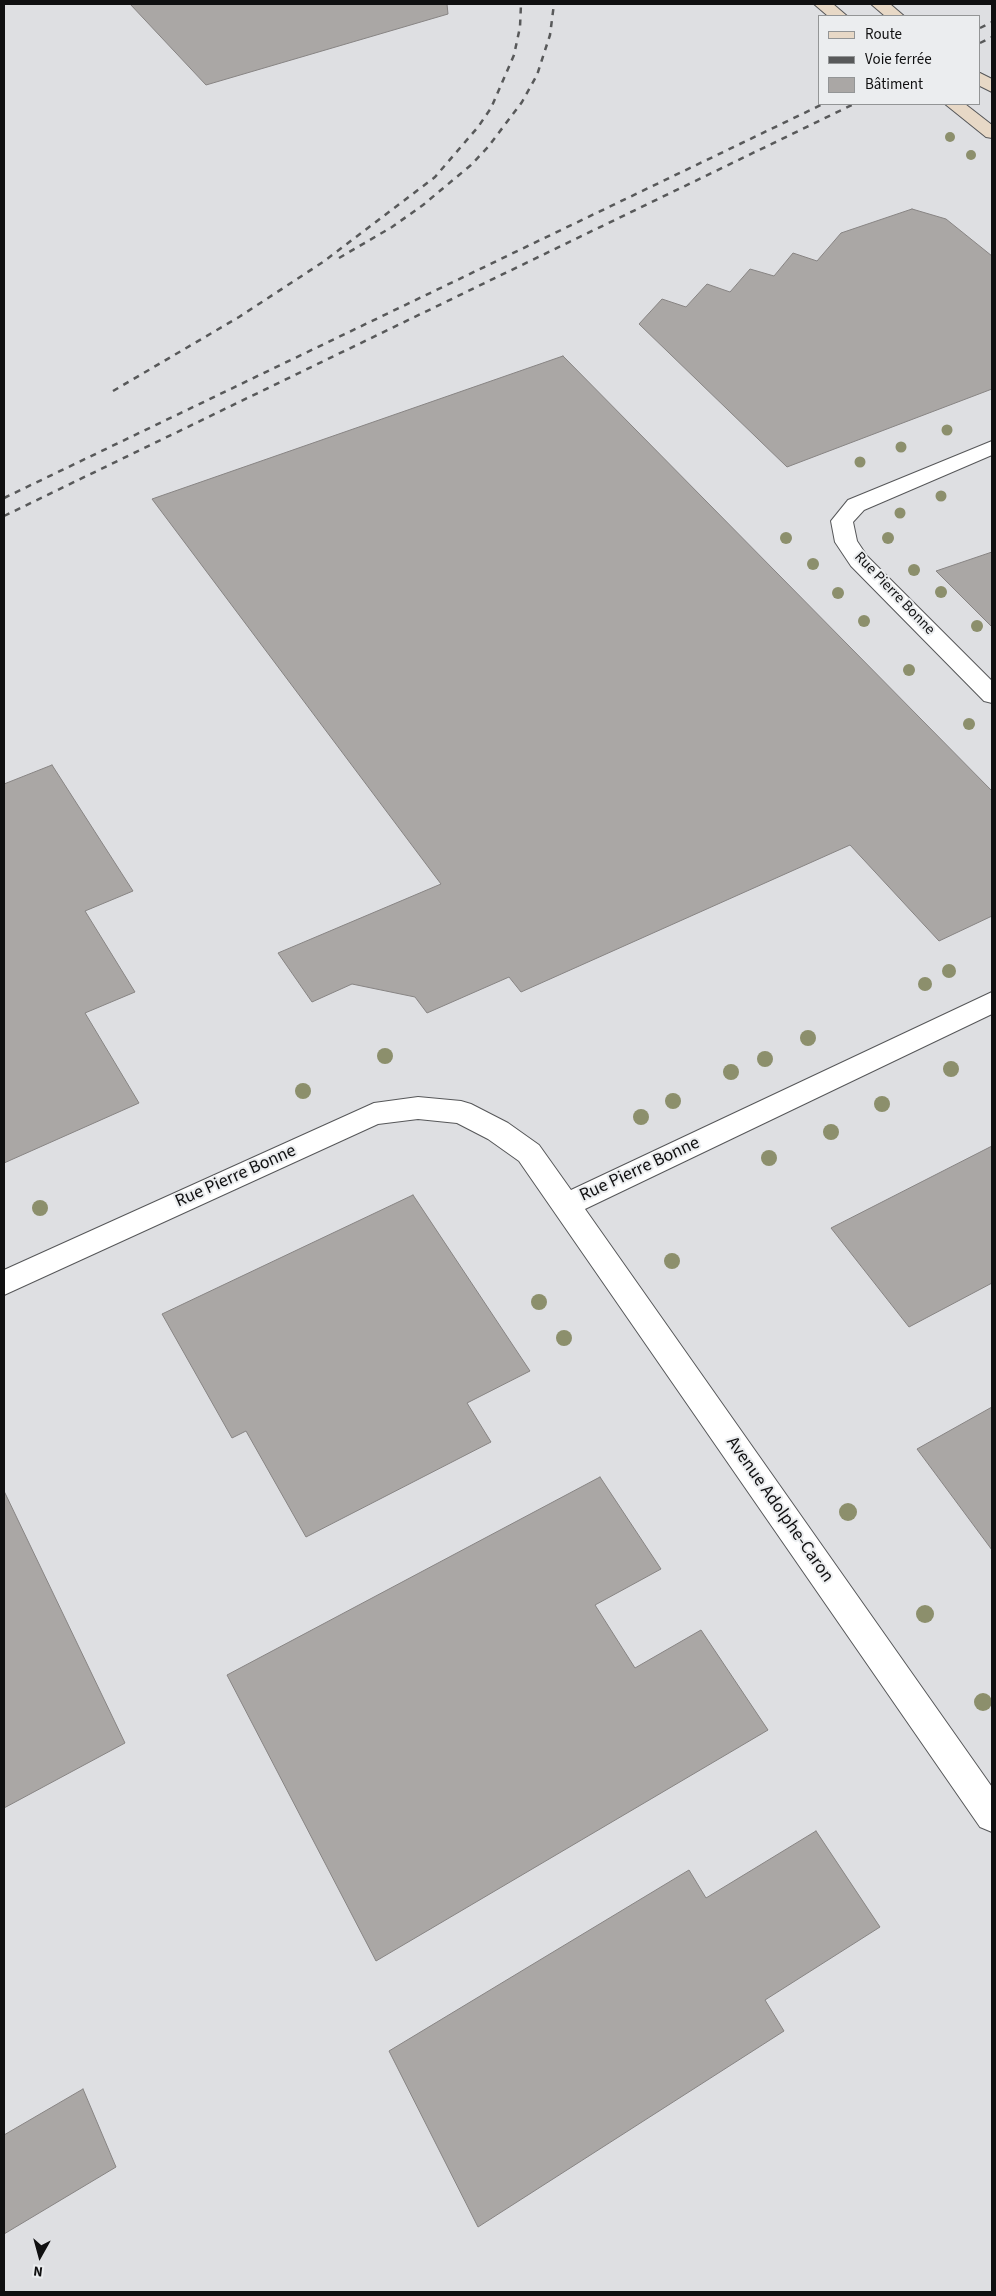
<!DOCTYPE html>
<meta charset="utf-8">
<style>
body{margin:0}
#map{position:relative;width:996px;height:2296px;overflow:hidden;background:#dedfe2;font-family:"Source Sans 3",sans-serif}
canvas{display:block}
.frame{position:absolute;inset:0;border:5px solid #101011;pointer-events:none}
.legend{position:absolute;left:818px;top:15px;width:162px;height:90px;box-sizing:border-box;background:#ebedef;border:1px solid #939596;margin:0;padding:6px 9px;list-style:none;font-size:15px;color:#101011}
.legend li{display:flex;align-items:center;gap:10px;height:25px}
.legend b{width:25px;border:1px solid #939596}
.north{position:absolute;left:15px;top:2231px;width:50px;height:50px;-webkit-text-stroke:4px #ebedef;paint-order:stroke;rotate:187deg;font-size:14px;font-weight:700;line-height:20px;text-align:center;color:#101011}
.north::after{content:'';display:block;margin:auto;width:18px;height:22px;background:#101011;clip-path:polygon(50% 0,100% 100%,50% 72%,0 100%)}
</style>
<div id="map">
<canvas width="996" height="2296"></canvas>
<div class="frame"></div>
<ul class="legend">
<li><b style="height:6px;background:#e7d8c6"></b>Route</li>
<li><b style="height:6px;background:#58595a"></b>Voie ferrée</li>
<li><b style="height:14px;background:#aaa7a5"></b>Bâtiment</li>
</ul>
<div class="north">N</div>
</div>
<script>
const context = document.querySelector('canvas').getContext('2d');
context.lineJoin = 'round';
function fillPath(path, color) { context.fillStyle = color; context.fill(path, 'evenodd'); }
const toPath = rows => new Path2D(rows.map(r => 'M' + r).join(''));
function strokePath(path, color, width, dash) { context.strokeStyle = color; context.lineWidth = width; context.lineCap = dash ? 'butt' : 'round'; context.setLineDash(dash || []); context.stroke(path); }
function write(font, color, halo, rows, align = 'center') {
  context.font = font + ' "Source Sans 3",sans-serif'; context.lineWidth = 4; context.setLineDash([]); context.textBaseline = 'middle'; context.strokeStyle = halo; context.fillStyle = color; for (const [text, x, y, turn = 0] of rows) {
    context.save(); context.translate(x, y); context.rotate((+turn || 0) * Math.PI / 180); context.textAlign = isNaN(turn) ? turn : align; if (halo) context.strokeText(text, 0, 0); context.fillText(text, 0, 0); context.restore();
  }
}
const building = toPath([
 [130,4,447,4,448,14,206,85,130,4],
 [912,209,946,219,992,256,992,389,787,467,639,324,662,299,686,307,707,284,730,292,750,269,774,276,793,253,817,261,841,233,912,209],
 [563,356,992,791,992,916,939,941,850,845,521,992,509,977,427,1013,415,997,352,984,312,1002,278,953,441,884,152,499,563,356],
 [992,552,992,627,936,571,992,552],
 [52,765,133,891,85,911,135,992,85,1013,139,1103,4,1163,4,784,52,765],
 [992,1146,992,1283,909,1327,831,1228,992,1146],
 [413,1195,530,1371,467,1403,491,1442,306,1537,246,1431,232,1438,162,1314,413,1195],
 [992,1407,992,1550,917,1449,992,1407],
 [600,1477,661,1569,595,1605,635,1668,701,1630,768,1730,376,1961,227,1675,600,1477],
 [4,1491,125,1743,4,1808,4,1491],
 [816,1831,880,1927,765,2000,784,2031,478,2227,389,2051,689,1870,706,1898,816,1831],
 [83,2089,116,2167,4,2234,4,2135,83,2089]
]);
fillPath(building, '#aaa7a5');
strokePath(building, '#878483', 1);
const street = toPath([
 [992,441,992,455,864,510,853,522,857,541,867,556,992,681,992,703,984,701,851,566,835,542,831,521,848,500,992,441],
 [992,992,992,1014,585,1209,992,1787,992,1832,980,1827,519,1161,488,1139,457,1123,418,1119,378,1124,4,1295,4,1270,374,1103,418,1097,461,1101,471,1104,508,1123,539,1145,571,1190,992,992]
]);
const secondary = toPath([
 [814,4,833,4,847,16,828,16,814,4],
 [871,4,890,4,904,16,885,16,871,4],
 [980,73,992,79,992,92,980,86,980,73],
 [945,104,965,104,992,125,992,138,986,137,945,104]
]);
strokePath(street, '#565759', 2);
strokePath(secondary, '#565759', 2);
fillPath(street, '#fff');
fillPath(secondary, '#e7d8c6');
strokePath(toPath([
 [980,28,992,22],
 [980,43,992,37],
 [339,258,392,227,423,205,471,165,488,147,522,102,537,75,550,35,554,4],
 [113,391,239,317,323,262,435,177,478,127,491,108,514,55,520,27,521,4],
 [4,498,823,104],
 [4,516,854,104]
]), '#58595a', 2.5, [6, 6]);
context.fillStyle = '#8c8f6c';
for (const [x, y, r] of [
 [950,137,5],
 [971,155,5],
 [947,430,5.5],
 [901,447,5.5],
 [860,462,5.5],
 [941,496,5.5],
 [900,513,5.5],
 [786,538,6],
 [888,538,6],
 [813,564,6],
 [914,570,6],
 [941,592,6],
 [838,593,6],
 [864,621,6],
 [977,626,6],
 [909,670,6],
 [969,724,6],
 [949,971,7],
 [925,984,7],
 [808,1038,8],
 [385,1056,8],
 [765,1059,8],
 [951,1069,8],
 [731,1072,8],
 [303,1091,8],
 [673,1101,8],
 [882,1104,8],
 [641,1117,8],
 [831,1132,8],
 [769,1158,8],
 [40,1208,8],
 [672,1261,8],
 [539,1302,8],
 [564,1338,8],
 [848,1512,9],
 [925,1614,9],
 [983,1702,9]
]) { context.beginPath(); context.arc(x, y, r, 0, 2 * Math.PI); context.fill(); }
write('15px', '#101011', '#ebedef', [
 ["Rue Pierre Bonne",894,594,46]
]);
write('18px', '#101011', '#ebedef', [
 ["Rue Pierre Bonne",640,1170,-25],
 ["Rue Pierre Bonne",236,1177,-24],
 ["Avenue Adolphe-Caron",779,1510,55]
]);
</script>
